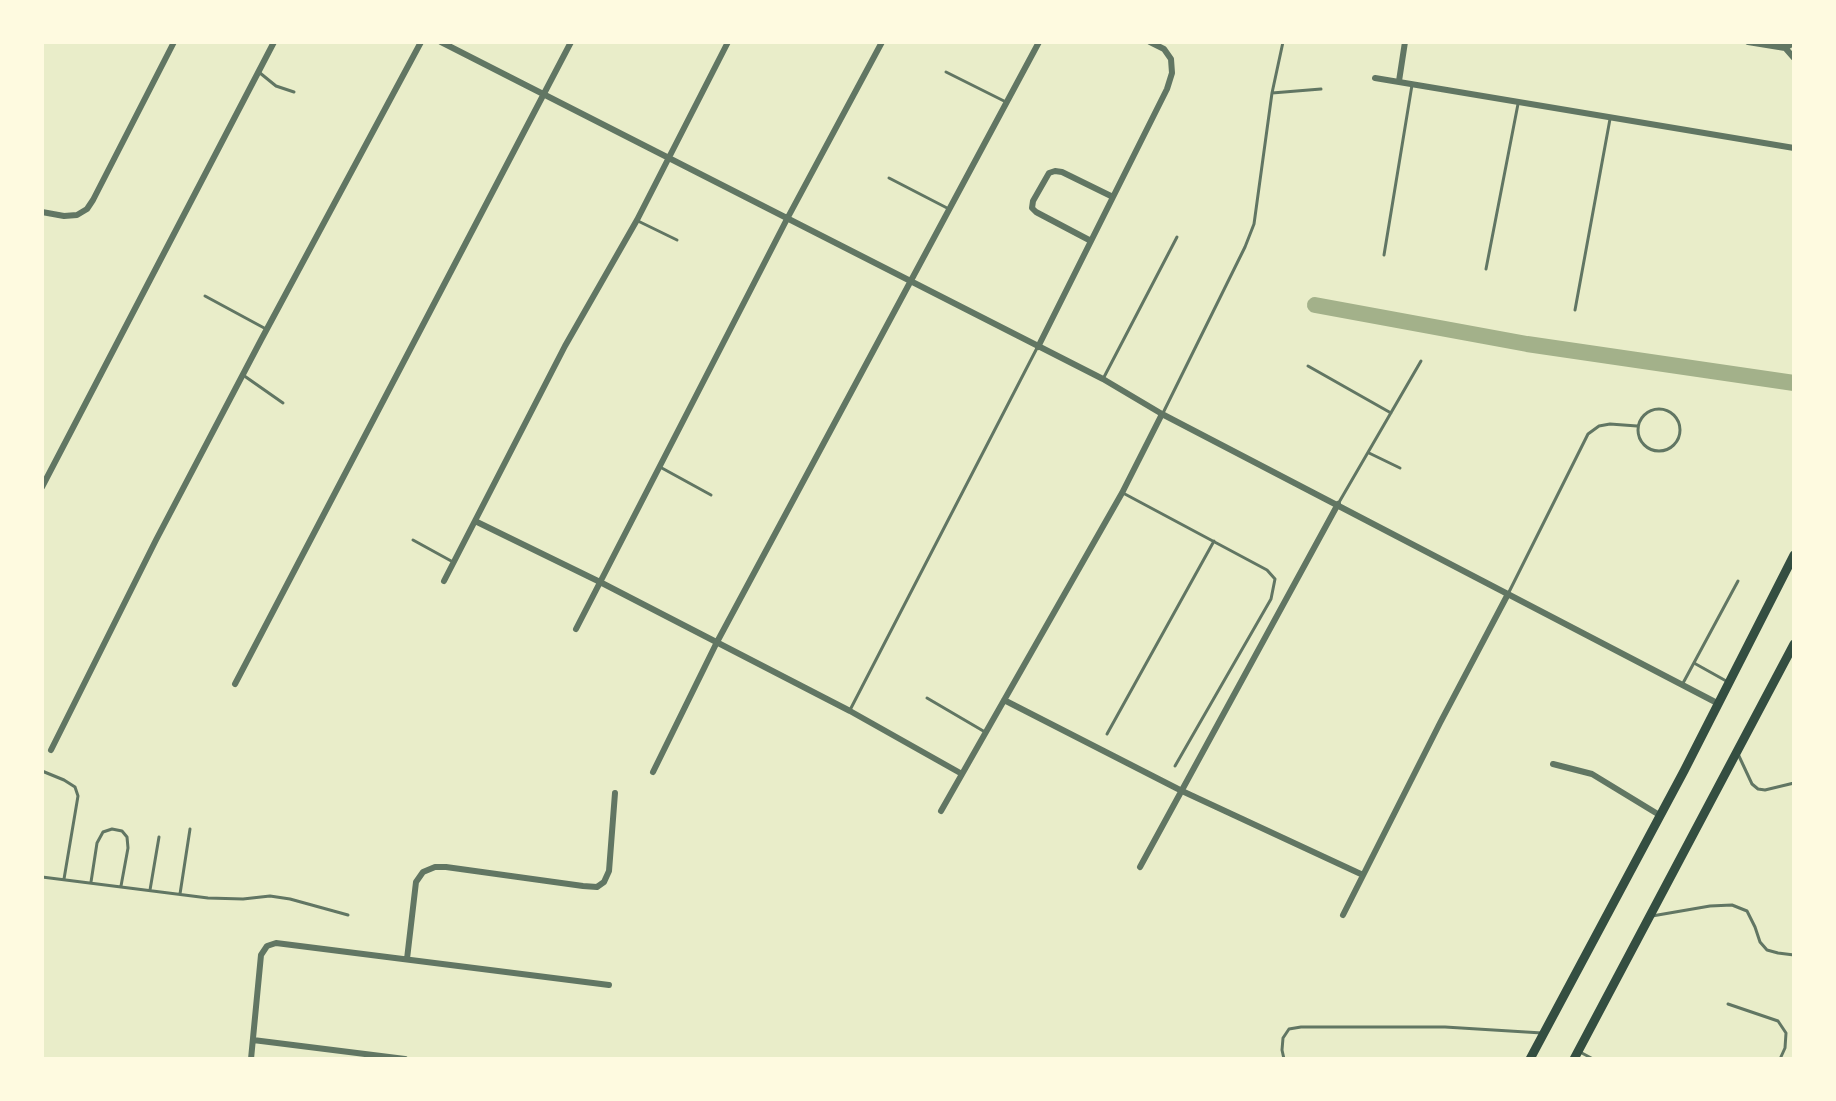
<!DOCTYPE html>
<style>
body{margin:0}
#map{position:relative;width:1836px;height:1101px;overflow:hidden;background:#e9edc9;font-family:"DejaVu Sans",sans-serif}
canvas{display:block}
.frame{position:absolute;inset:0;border:44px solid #fefae0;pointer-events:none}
</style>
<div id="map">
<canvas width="1836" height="1101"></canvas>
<div class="frame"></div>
</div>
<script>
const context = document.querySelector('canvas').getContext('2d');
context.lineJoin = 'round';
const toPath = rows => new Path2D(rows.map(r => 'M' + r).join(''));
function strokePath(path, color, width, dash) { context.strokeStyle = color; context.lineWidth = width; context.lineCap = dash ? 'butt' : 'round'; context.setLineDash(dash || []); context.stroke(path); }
strokePath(toPath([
 [1315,305,1527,344,1794,383]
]), '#a3b18a', 16);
strokePath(toPath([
 [946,72,1006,102],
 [260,73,276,86,294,92],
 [1272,93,1321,89],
 [889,178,949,209],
 [638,221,677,240],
 [1384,255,1412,85],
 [1486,269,1518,104],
 [205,296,266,329],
 [1575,310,1610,119],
 [1308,366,1391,413],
 [243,375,283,403],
 [1103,379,1177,237],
 '1638 430a21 21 0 1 1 42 0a21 21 0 1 1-42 0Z',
 [1163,413,1245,247,1254,224,1272,93,1283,42],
 [1369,453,1400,468],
 [660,467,711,495],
 [1123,493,1267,570,1275,579,1271,599,1175,766],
 [1338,504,1421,361],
 [413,540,453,562],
 [1508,594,1588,434,1599,426,1610,424,1637,426],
 [1694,663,1728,682],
 [1682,685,1738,581],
 [927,698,985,732],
 [850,710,1037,348],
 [1107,734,1214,541],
 [1738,754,1752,784,1758,789,1765,790,1794,783],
 [42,771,64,780,75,787,78,796,64,879],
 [42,877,208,898,243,899,270,896,290,899,348,915],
 [91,882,97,843,103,832,112,829,122,831,127,837,128,848,121,886],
 [150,890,159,837],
 [180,894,190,829],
 [1652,916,1710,906,1732,905,1747,911,1755,927,1760,942,1767,950,1778,953,1794,955],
 [1728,1004,1778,1021,1786,1033,1785,1048,1780,1059],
 [1580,1052,1593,1059],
 [1284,1059,1282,1050,1283,1038,1289,1029,1301,1027,1445,1027,1542,1033]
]), '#617663', 3);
strokePath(toPath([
 [441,42,1103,379,1162,414,1719,704],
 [1748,42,1785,48,1794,43],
 [1780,42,1794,58],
 [1375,78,1794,148],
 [1399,81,1405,42],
 [42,212,64,216,77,215,87,209,93,200,174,42],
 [1091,241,1036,212,1032,208,1033,201,1049,173,1055,171,1062,172,1113,197],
 [1038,347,1167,89,1172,73,1171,59,1164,49,1150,42],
 [42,487,274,42],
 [475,521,600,582,850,711,962,774],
 [444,581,565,346,637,220,728,42],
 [576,629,787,219,882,42],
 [235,684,571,42],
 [1004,700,1182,791,1363,875],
 [51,750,156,540,261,340,421,42],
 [1553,764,1592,774,1661,816],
 [653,772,717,642,1039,42],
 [941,811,1122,493,1162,414],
 [1140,867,1338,504],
 [1343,915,1440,723,1508,594],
 [407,959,416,882,423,872,435,867,446,867,583,886,597,887,604,882,609,871,615,793],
 [253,1040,405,1059],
 [251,1059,261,955,267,946,276,943,609,985]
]), '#617663', 6);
strokePath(toPath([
 [1530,1059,1684,771,1794,555],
 [1574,1059,1794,644]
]), '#344e41', 9);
</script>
